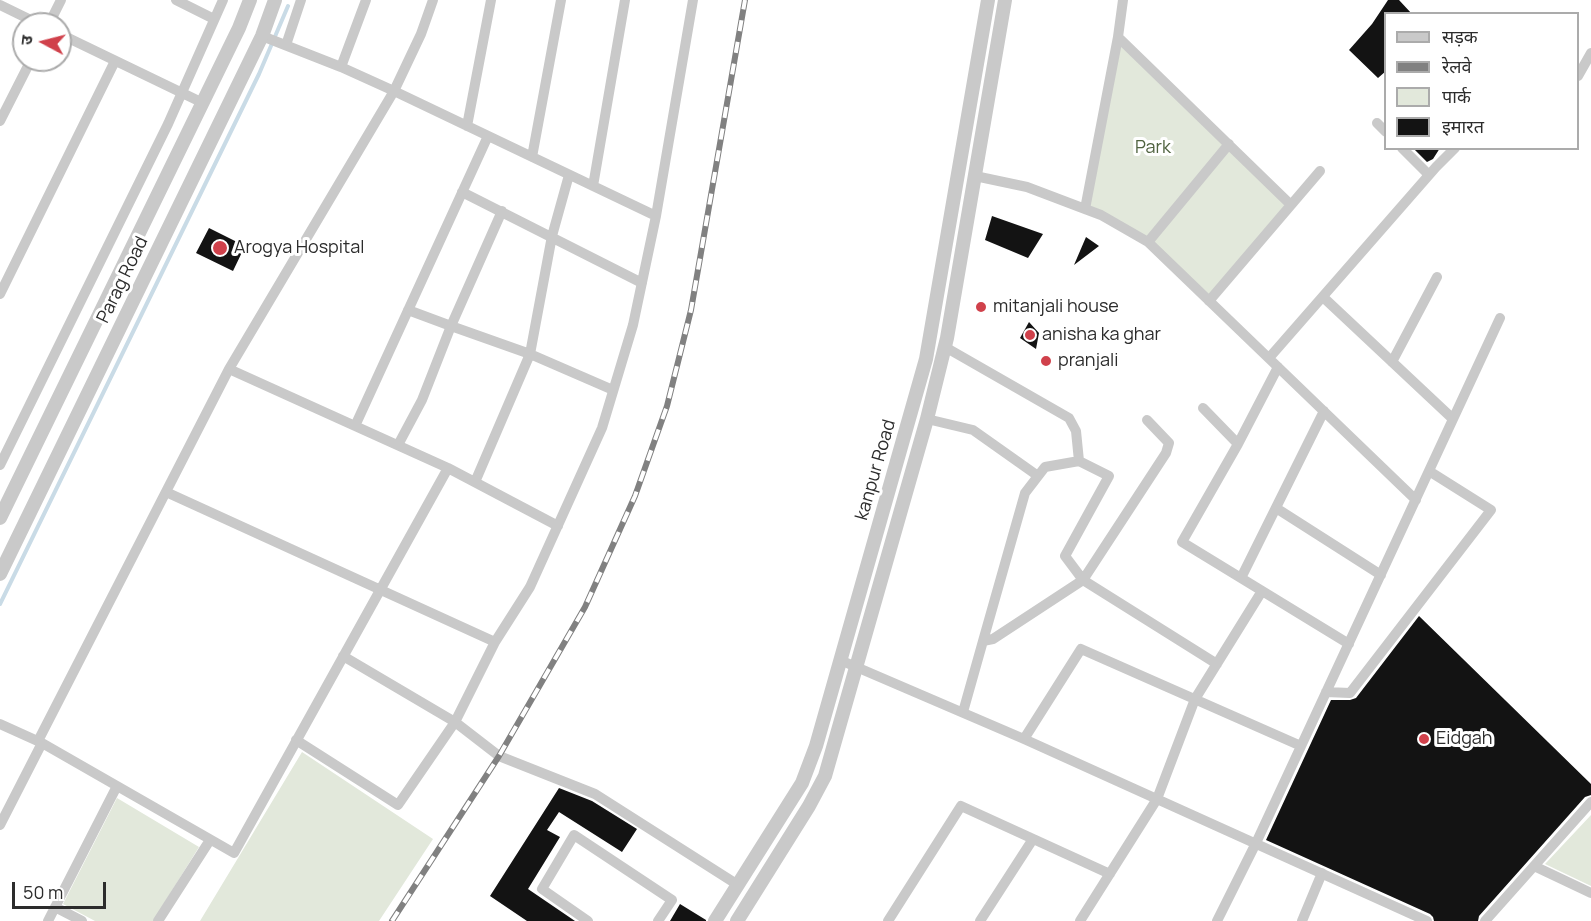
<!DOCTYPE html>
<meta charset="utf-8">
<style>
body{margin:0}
#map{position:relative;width:1591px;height:921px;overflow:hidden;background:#fff;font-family:Manrope,"Noto Sans Devanagari",sans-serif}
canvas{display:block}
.legend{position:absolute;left:1384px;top:12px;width:195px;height:138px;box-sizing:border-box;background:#fff;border:2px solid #ababab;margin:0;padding:8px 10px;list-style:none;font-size:18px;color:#2c2c2c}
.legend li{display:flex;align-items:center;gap:12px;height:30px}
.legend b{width:30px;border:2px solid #ababab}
.north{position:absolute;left:12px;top:12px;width:60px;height:60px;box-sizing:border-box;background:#fff;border:2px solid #ababab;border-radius:50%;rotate:277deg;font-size:16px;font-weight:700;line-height:24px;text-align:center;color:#2c2c2c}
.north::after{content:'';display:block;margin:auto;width:21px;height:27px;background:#d0414b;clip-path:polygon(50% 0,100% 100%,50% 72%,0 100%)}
.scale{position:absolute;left:12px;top:882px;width:94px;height:27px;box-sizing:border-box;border:3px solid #2c2c2c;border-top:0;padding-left:8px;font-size:18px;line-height:21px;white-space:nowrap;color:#2c2c2c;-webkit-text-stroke:4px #fff;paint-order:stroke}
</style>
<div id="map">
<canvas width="1591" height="921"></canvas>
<ul class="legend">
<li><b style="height:8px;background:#c9c9c9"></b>सड़क</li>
<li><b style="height:8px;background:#818181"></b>रेलवे</li>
<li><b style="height:16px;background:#e2e8db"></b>पार्क</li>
<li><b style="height:16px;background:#131313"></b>इमारत</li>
</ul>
<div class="north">उ</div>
<div class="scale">50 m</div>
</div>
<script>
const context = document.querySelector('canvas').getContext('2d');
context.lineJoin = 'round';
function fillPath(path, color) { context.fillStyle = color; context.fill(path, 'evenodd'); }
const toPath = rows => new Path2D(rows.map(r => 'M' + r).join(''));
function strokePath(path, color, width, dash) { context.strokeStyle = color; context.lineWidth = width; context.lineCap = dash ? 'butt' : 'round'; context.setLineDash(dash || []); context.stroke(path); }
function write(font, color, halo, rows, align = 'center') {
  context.font = font + ' Manrope,sans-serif'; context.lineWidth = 6; context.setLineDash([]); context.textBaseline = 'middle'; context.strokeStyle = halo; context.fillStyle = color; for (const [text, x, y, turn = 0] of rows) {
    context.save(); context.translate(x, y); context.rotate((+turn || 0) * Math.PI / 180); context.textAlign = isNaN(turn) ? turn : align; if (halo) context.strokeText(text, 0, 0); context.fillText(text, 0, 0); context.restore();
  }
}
fillPath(toPath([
 [1118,37,1291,205,1209,301,1148,242,1085,209],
 [302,752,433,839,379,921,200,921],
 [117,798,199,847,153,921,95,921,63,904],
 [1591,815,1591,886,1545,864]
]), '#e2e8db');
strokePath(toPath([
 [0,604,259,74,288,6]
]), '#c9dbe6', 4);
fillPath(toPath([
 [1388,0,1399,0,1412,14,1386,14,1386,71,1378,78,1349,50,1372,24],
 [1413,148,1440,148,1433,159,1427,162],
 [992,216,1043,234,1028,258,985,240],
 [209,228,245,246,233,271,196,253],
 [1086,237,1099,246,1074,265],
 [1029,322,1039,333,1036,349,1020,338],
 [1419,616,1591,784,1591,795,1585,797,1479,916,1478,921,1434,921,1433,917,1430,914,1266,840,1331,700,1350,700,1356,698],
 [559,788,592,801,637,829,622,852,559,812,547,830,560,837,528,889,575,921,527,921,490,896],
 [680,904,706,920,706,921,670,921]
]), '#131313');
strokePath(toPath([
 [176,0,214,19],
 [0,5,39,24],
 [49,24,61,0],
 [60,34,203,103],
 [262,36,341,67,394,91,656,216],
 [1118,37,1291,205],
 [286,45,301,0],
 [341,67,366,0],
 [1578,76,1591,53],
 [0,121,31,60],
 [1377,123,1386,132],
 [467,126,491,0],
 [1402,148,1429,175],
 [532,157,561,0],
 [975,176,1027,187,1085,209,1101,215,1148,242,1416,500],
 [593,186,625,0],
 [462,192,642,283],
 [1085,209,1118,37,1123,0],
 [1148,242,1229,144],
 [0,294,115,61],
 [1323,297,1453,419],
 [1209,301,1320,171],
 [408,310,451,326,502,211],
 [945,347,1069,418,1076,431,1079,461],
 [1269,358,1436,167,1455,148],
 [1392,362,1437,277],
 [1278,367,1238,444,1182,542,1349,644],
 [229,369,448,468,558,526],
 [1203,408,1238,444],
 [927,419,973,430,1038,476],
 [1147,420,1169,443,1166,453,1083,580,1217,664],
 [355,426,488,136],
 [398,445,422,400,451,326,530,354,552,236,569,175],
 [0,465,168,124,223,0],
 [475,482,530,354,613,390],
 [166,492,495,642],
 [1276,508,1381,575],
 [1241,578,1324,411],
 [343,656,455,722,499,756,595,794,738,885],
 [840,660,1024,739,1427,921],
 [1326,692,1350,693,1491,510,1429,471],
 [963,712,983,641,1025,493,1045,467,1079,461,1109,476,1065,556,1083,580,993,639,983,641],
 [0,724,42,743,234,853,448,468],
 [1024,739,1081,649,1301,746],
 [296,740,398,805,455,722,495,642,530,587,602,428,633,325,656,216,693,0],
 [38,741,229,369,394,91,421,34,433,0],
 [0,825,42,743],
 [1534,866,1591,893],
 [55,907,82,921],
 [48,921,117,786],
 [158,921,210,840],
 [588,921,542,889,574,835,672,900,658,921],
 [888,921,961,806,1110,874],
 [980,921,1033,839],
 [1080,921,1157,799,1195,699,1262,591],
 [1217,921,1256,843,1500,318],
 [1302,921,1322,873],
 [1485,921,1591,802]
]), '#c9c9c9', 10);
strokePath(toPath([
 [0,518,239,28,250,0],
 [0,574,262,36,275,0],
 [715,921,802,783,816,746,926,359,988,0],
 [737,921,809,806,825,776,927,419,947,338,1005,0]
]), '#c9c9c9', 14);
const rail = toPath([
 [392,921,499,756,585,607,635,496,667,406,691,310,745,0]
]);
strokePath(rail, '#818181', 6);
strokePath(rail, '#fff', 4, [11]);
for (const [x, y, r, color] of [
 [220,248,8,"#d0414b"],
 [981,307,6,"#d0414b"],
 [1030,335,6,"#d0414b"],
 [1046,361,6,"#d0414b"],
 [1424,739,6,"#d0414b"]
]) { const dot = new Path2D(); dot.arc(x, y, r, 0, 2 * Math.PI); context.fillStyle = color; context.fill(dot); strokePath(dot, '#fff', 2); }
write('18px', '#4f623f', '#fff', [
 ["Park",1153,148]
]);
write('18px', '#2c2c2c', '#fff', [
 ["Arogya Hospital",234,248],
 ["mitanjali house",993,307],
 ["anisha ka ghar",1042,335],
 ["pranjali",1058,361],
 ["Eidgah",1436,739]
], 'left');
write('18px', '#2c2c2c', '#fff', [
 ["Parag Road",123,280,-64],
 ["kanpur Road",876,470,-74]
]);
</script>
